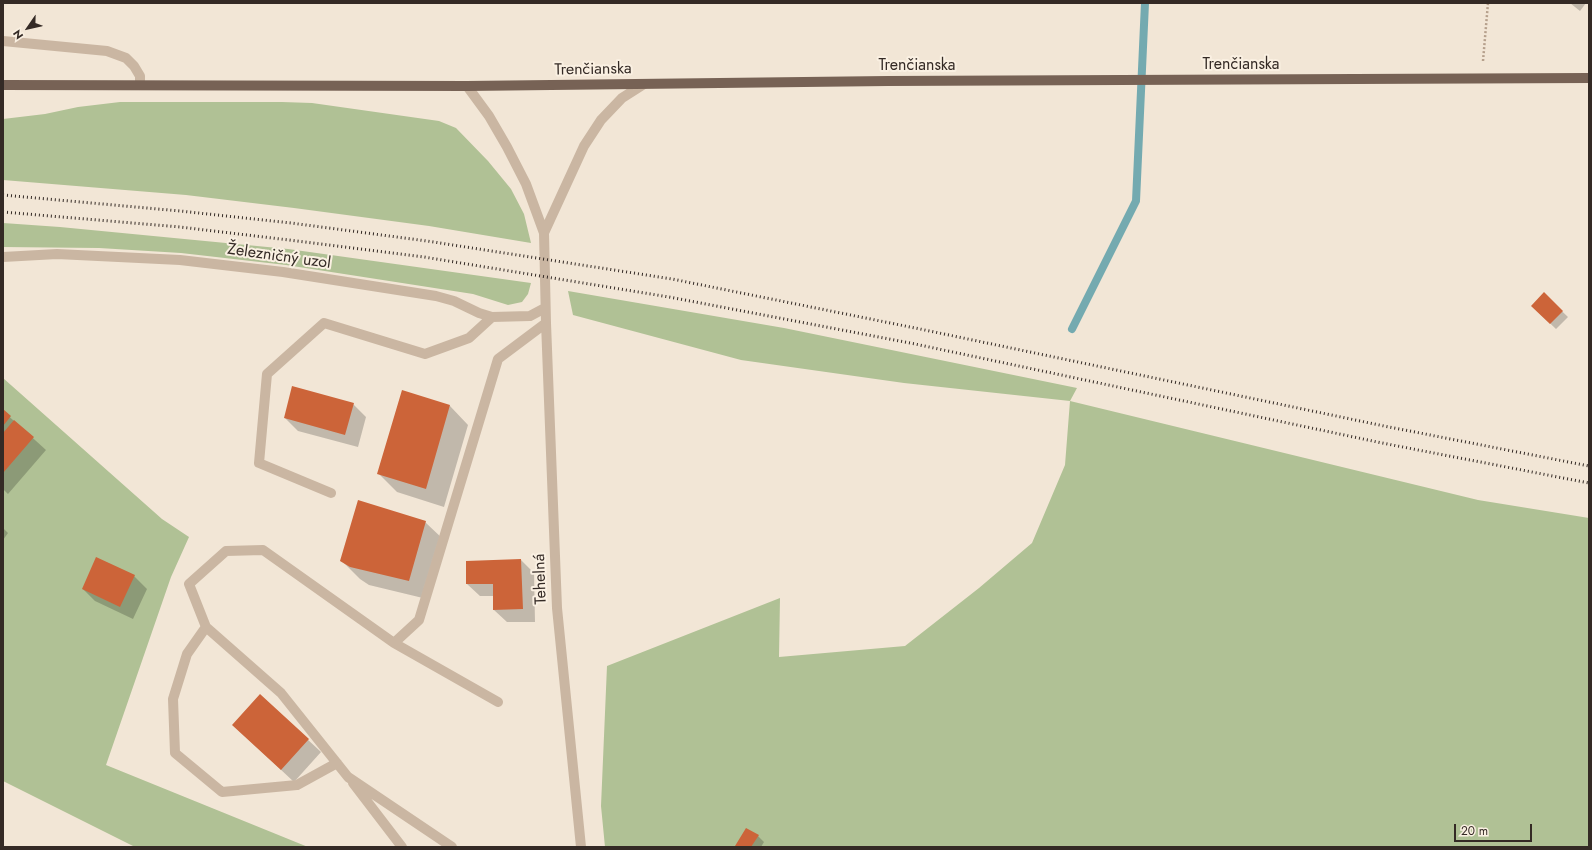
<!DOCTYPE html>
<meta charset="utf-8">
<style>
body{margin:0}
#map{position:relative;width:1592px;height:850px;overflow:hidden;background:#f2e6d6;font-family:Jost,sans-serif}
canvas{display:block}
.frame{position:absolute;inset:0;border:4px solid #342a25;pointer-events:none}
.north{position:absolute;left:8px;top:8px;width:40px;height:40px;-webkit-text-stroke:3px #faf0e2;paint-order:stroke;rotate:236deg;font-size:11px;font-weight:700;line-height:16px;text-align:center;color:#342a25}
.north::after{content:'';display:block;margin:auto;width:14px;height:18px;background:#342a25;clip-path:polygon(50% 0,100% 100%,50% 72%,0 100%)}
.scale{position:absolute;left:1454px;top:824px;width:78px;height:18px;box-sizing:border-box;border:2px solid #342a25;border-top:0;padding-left:5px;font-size:12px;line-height:14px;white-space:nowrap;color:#342a25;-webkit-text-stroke:3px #faf0e2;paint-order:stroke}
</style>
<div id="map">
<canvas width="1592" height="850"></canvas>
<div class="frame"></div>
<div class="north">N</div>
<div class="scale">20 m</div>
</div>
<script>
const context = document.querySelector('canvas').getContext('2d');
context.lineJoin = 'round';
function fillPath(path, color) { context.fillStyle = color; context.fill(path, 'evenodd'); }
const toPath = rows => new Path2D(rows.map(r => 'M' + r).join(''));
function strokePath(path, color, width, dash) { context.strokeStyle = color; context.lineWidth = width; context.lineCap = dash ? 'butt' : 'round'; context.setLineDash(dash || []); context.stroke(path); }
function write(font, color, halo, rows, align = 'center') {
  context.font = font + ' Jost,sans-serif'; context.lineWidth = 4; context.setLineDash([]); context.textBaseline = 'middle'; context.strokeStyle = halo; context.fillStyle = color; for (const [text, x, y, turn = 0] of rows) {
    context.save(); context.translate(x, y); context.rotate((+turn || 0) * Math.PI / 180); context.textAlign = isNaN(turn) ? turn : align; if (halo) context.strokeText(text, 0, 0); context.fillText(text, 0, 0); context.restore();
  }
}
fillPath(toPath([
 [120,102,282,102,312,103,439,121,456,128,488,161,511,189,524,214,531,243,429,226,294,208,186,195,3,180,3,119,45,114,78,107],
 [3,223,60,227,288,249,531,283,528,294,522,302,508,305,473,294,286,265,181,253,99,248,3,247],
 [568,291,784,328,1077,388,1070,401,1478,500,1589,518,1589,847,605,847,601,806,607,666,780,598,779,657,905,646,979,588,1032,543,1065,465,1070,401,904,383,741,360,573,315],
 [3,378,162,519,189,537,171,577,106,765,308,847,135,847,3,781]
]), '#b0c195');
fillPath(toPath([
 [1570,3,1586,3,1580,11],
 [1544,294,1568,317,1556,329,1532,306],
 [402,392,450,406,468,425,444,507,397,492,378,473],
 [353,404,366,417,358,447,298,431,285,418],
 [3,411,46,450,8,494,3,489],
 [425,522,444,540,427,599,369,585,360,579,341,560],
 [3,528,8,533,3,540],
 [521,560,534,573,535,622,507,622,494,610,494,596,480,596,467,584],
 [134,576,147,589,133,619,95,601,83,589],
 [260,695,321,752,294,782,233,725],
 [758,836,764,842,761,847,738,847]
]), '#0003');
strokePath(toPath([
 [1072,329,1136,201,1145,3]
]), '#74aab0', 8);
fillPath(toPath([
 [1544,292,1563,311,1550,324,1531,306],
 [292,386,354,403,345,435,284,418],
 [402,390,450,405,426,489,377,474],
 [3,409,11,416,3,426],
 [14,420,34,437,3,473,3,433],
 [358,500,426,521,409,581,350,567,340,561],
 [96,557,135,575,120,607,82,589],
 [521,559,523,609,493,610,493,584,466,584,466,561],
 [260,694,309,739,281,770,232,725],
 [746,828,759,835,751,847,738,847,735,846]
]), '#cc6439');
strokePath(toPath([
 [1483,61,1488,3]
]), '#b6a08c', 2.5, [2, 2]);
strokePath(toPath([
 [3,41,107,51,126,58,134,66,140,76,140,84],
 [467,86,489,116,507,147,526,184,544,233,546,323,557,608,581,847],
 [544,233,584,146,601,120,622,98,644,84],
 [3,257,57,254,180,260,283,272,436,296,454,301,479,313,492,317,530,316,545,308],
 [331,493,259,463,267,374,324,323,425,354,469,338,492,317],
 [206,627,187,654,173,699,175,753,222,792,297,785,337,763],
 [394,643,498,702],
 [353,783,402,847],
 [452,847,348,777,281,693,206,627,189,584,226,551,263,550,394,643,419,620,498,359,546,323]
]), '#cab6a2', 10);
strokePath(toPath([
 [3,85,467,86,888,81,1589,78]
]), '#776255', 10);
strokePath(toPath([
 [3,195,180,211,291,223,427,241,672,279,920,329,1384,426,1589,466],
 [3,212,180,227,289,240,424,257,669,297,915,344,1382,443,1589,483]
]), '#342a25', 3, [1, 3]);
write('16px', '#342a25', '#faf0e2', [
 ["Trenčianska",1241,65],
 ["Trenčianska",917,66],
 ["Trenčianska",593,70,-1],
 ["Železničný uzol",279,257,8],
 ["Tehelná",541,579,-92]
]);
</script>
